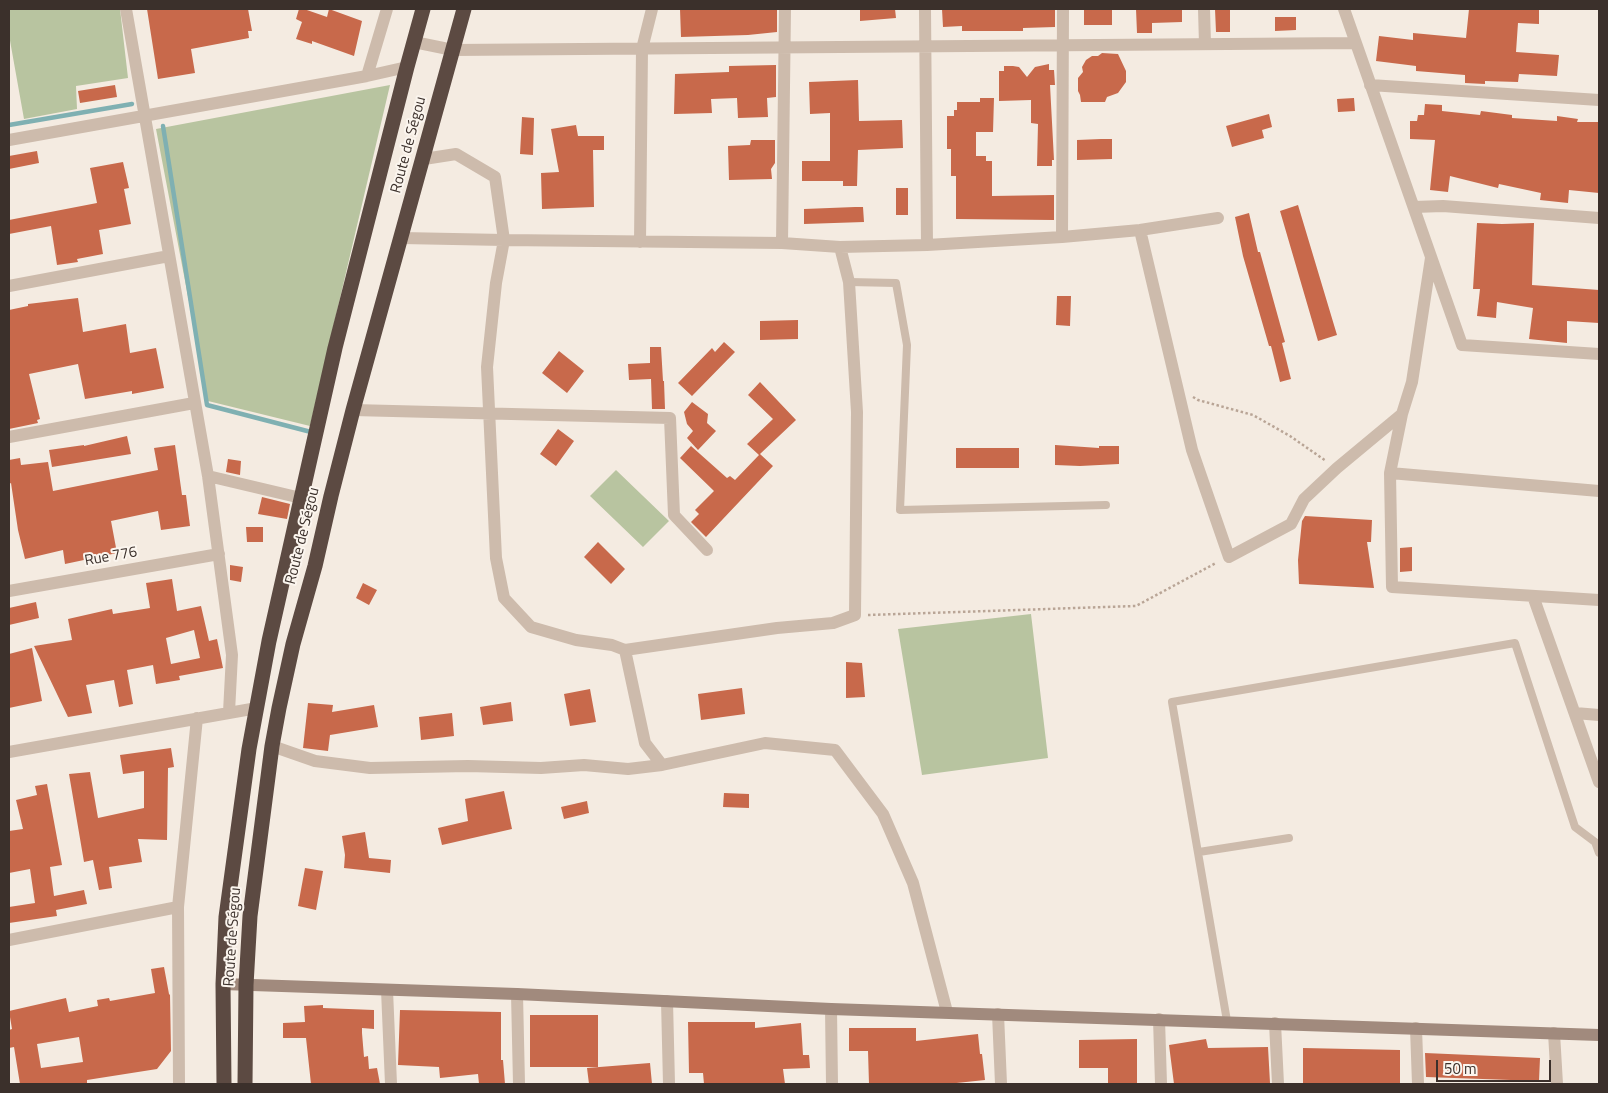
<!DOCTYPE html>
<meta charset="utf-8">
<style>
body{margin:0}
#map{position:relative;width:1608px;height:1093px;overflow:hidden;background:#f4ebe1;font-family:"Titillium Web",sans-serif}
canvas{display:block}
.frame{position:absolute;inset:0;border:10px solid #3b302b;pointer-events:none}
.scale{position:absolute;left:1436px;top:1060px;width:115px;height:22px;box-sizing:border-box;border:2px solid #3b302b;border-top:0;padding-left:6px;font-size:15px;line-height:18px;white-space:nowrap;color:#3b302b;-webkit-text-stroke:4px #fbf5ee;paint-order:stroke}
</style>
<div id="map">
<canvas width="1608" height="1093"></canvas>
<div class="frame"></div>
<div class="scale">50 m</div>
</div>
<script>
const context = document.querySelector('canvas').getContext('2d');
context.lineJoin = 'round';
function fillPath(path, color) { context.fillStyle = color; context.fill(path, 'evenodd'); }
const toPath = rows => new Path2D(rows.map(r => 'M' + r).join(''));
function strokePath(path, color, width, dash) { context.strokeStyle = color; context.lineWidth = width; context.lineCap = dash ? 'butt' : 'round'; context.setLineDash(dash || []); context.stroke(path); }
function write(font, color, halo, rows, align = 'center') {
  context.font = font + ' "Titillium Web",sans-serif'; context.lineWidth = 4; context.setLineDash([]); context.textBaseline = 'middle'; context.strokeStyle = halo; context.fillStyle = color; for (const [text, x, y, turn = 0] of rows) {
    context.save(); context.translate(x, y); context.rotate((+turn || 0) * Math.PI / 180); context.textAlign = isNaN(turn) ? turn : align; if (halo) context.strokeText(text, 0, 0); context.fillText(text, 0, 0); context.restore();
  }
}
fillPath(toPath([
 [9,9,120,9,128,78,76,86,77,109,24,119,9,35],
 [390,85,310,426,208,401,156,129],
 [616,470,669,521,643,547,590,496],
 [1031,614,1048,758,922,775,898,629]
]), '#b8c4a0');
strokePath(toPath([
 [9,125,132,104],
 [163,126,207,405,311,432]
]), '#7fb0b2', 4.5);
fillPath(toPath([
 [147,9,248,9,252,31,248,31,249,38,191,49,195,73,158,79],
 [299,9,304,9,327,17,329,9,362,21,354,56,312,41,312,44,296,39,302,22,296,19],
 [680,9,777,9,777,32,748,35,681,37],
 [860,9,895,9,896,18,860,21],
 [942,9,1055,9,1055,27,1023,28,1023,31,962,31,962,26,943,27],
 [1084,9,1112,9,1112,25,1084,25],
 [1136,9,1182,9,1182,22,1152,23,1152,33,1137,33],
 [1215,9,1230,9,1230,32,1216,32],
 [1469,9,1539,9,1539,24,1518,23,1516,52,1559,55,1557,76,1519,74,1518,82,1485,81,1485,84,1465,83,1465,75,1416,71,1416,66,1376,61,1379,36,1413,40,1413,33,1466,38],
 [1275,17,1296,17,1296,30,1275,31],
 [1102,53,1118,54,1126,71,1126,82,1118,93,1107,97,1105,102,1081,102,1080,95,1078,91,1078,78,1083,72,1082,67,1086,60,1092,56,1098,56],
 [1049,64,1049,70,1054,70,1055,85,1050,85,1054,160,1052,160,1052,166,1037,166,1038,124,1031,123,1031,100,999,101,999,71,1004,71,1004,66,1013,66,1019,67,1027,77,1035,67],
 [776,65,776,97,767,98,768,117,738,118,737,98,711,99,712,113,674,114,675,74,729,72,729,66],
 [858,80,859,121,902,120,903,148,858,150,857,186,843,186,843,181,802,181,802,161,830,161,830,113,810,114,809,82],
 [115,85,117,97,80,103,78,91],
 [980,98,994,98,993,132,976,132,976,156,986,156,986,161,992,161,992,196,1054,195,1054,220,956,219,956,176,951,176,951,149,947,149,947,116,954,116,954,110,957,110,957,102,980,102],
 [1354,98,1355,111,1338,112,1337,99],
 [1425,104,1442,105,1442,111,1480,115,1481,111,1512,115,1512,118,1557,121,1557,116,1578,119,1577,122,1599,122,1599,193,1569,190,1568,203,1540,200,1541,193,1499,184,1498,188,1450,176,1448,192,1430,190,1435,140,1410,139,1410,121,1417,121,1418,115,1424,115],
 [1269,114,1272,127,1262,130,1264,138,1232,147,1226,126],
 [522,117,534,118,533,155,520,154],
 [576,125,578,136,604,136,604,150,593,150,594,207,542,209,541,173,559,172,551,129],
 [1101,139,1112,139,1112,159,1077,160,1077,140],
 [751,140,775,140,775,163,771,169,772,179,729,180,728,146,750,145],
 [37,151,39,163,9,169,9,156],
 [123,162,129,188,124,189,131,224,99,230,103,254,77,259,78,262,57,265,51,226,9,234,9,220,97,203,90,168],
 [896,188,908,188,908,215,896,215],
 [1298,205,1337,335,1318,341,1280,211],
 [855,207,863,207,864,222,804,224,804,209],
 [1249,213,1258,252,1260,252,1285,342,1282,343,1291,379,1280,382,1271,346,1269,346,1243,256,1235,217],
 [1477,223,1502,224,1534,223,1532,285,1599,290,1599,323,1567,321,1567,343,1529,339,1533,308,1497,302,1496,318,1477,316,1480,289,1473,289],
 [1057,296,1071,296,1070,326,1056,325],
 [78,298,83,332,126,324,130,353,156,348,164,388,132,394,132,391,85,399,78,364,29,374,40,419,37,420,38,423,9,429,9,310,28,306,28,304],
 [798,320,798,339,760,340,760,321],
 [724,342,735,352,692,396,678,383,712,348,715,352],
 [650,347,661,347,663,381,664,381,665,409,652,409,651,379,629,380,628,364,650,363],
 [559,351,584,371,567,393,542,373],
 [760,382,796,420,760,454,773,466,706,537,691,522,699,514,695,510,714,491,680,458,691,446,727,478,730,476,735,480,759,455,747,444,773,419,748,395],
 [692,402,708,414,707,423,716,431,698,450,687,438,693,431,687,424,684,412],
 [558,429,574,441,556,466,540,454],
 [127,436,131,454,52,467,49,450,84,445,84,446],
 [175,445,182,495,186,495,190,526,161,530,158,511,111,521,117,553,65,564,63,550,25,559,18,530,11,483,9,484,9,460,20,458,21,465,48,462,53,491,158,470,154,448],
 [1055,445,1099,448,1099,446,1119,446,1119,464,1080,466,1055,465],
 [956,448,1019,448,1019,468,956,468],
 [228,459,241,461,240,475,226,472],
 [262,497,290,504,287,519,258,514],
 [1305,516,1372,520,1371,542,1367,542,1374,588,1299,584,1298,560,1302,521],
 [246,527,263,527,263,542,247,542],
 [598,542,625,569,611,584,584,557],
 [1412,547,1412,571,1400,572,1400,548],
 [230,565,243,567,241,582,230,580],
 [172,579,177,611,201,606,209,641,217,639,223,668,179,676,180,680,156,684,153,665,127,670,133,704,119,707,114,680,86,685,92,713,68,717,34,646,72,640,68,619,112,609,113,614,150,608,146,583],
 [194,630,200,658,171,664,166,638],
 [363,583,377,590,369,605,356,598],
 [36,602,39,618,9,625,9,608],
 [32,648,42,701,9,708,9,654],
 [846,662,862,663,865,697,846,698],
 [742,688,745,714,701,720,698,694],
 [590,689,596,722,570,726,564,694],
 [511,702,513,721,483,725,480,707],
 [308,703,333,705,332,712,374,705,378,727,330,735,328,751,303,748],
 [452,713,454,736,421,740,419,717],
 [171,748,174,767,168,768,167,840,138,839,142,862,109,867,112,888,99,890,93,860,84,862,69,774,90,772,98,818,144,808,144,771,123,774,120,755],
 [47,784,62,865,50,867,54,896,84,890,87,904,56,910,57,916,9,923,9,907,35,903,30,869,9,873,9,831,23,829,16,800,37,795,35,786],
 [504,791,512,829,442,845,438,828,468,821,465,799],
 [724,793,749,794,749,808,723,807],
 [587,801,589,813,564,819,561,807],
 [365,832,369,858,391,860,390,873,344,868,345,855,342,836],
 [305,868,323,871,316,910,298,906],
 [164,967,169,994,170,995,171,1051,157,1069,87,1080,87,1084,20,1084,14,1047,9,1048,9,1030,12,1029,9,1011,66,998,69,1012,98,1006,97,1000,109,998,110,1001,155,993,151,969],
 [79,1037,83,1062,41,1068,37,1044],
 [323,1005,323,1008,374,1010,374,1029,362,1028,362,1033,364,1057,368,1056,369,1069,377,1068,380,1084,311,1084,306,1038,283,1038,283,1023,305,1022,304,1006],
 [400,1010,501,1012,501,1060,503,1060,505,1084,479,1084,478,1074,440,1078,439,1067,398,1065],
 [530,1015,598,1015,598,1067,530,1067],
 [688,1022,755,1022,755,1028,801,1023,803,1055,809,1055,810,1068,783,1069,785,1084,704,1084,703,1073,689,1073],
 [849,1028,916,1028,916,1041,978,1034,980,1054,982,1054,985,1080,947,1084,869,1084,868,1051,849,1051],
 [1137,1039,1137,1084,1108,1084,1108,1068,1079,1068,1079,1040],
 [1206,1039,1208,1048,1268,1047,1270,1083,1174,1084,1169,1045],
 [1303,1048,1400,1050,1400,1084,1303,1084],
 [1425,1053,1540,1058,1539,1081,1426,1077],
 [650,1063,652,1084,589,1084,587,1068]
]), '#c8694b');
strokePath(toPath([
 [1193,397,1198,400,1253,415,1290,436,1326,461],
 [868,615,1136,606,1216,563]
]), '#b9a596', 2.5, [2.5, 2.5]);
strokePath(toPath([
 [849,282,896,283,907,345,900,510,1106,505],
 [1199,852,1289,838],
 [1227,1021,1172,702,1515,643,1575,827,1595,842,1599,853]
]), '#cdbbac', 8);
strokePath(toPath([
 [126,9,208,476,232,655,229,712],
 [925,9,927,245],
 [1204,9,1205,44],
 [1344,9,1462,345,1599,354],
 [414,42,453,50,1356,43],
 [367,76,387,9],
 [1370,85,1599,100],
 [9,140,367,76,407,67],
 [424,159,456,154,495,177,504,240,782,243,840,247,927,245,1062,237,1140,230,1218,218],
 [1414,207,1443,206,1599,218],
 [1140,230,1192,450,1229,557,1291,524,1304,499,1337,468,1402,414],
 [1062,237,1063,9],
 [402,238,504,240,496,283,487,367,496,558,504,598,531,627,576,640,612,645,625,650,645,743,662,765],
 [640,242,642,49,652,9],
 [782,243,785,9],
 [1431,258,1412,382,1402,414,1390,473,1392,587,1599,600],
 [9,286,169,256],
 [353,410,670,418,674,515,707,550],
 [9,437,194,403],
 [1390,473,1599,491],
 [208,476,301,498],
 [9,591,219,554],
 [1533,596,1599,782],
 [625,650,777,628,833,623,855,615,857,412,849,282,840,247],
 [1575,713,1599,715],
 [272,746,315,761,370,768,468,766,541,768,584,765,628,769,662,765,765,743,835,750,883,814,913,883,947,1012],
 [9,752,257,708],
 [9,940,178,907],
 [387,990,391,1084],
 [517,994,519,1084],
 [667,1001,669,1084],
 [831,1009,832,1084],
 [998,1014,1001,1084],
 [1159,1019,1161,1084],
 [1275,1023,1278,1084],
 [1416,1028,1418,1084],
 [1554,1033,1557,1084],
 [179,1084,178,907,197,718]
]), '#cdbbac', 12);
strokePath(toPath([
 [223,984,517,994,831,1009,1599,1035]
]), '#a18a7d', 12);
strokePath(toPath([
 [224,1084,223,984,226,917,249,749,269,641,335,348,407,67,423,9],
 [245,1084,246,985,250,916,272,746,279,708,293,644,315,566,331,496,353,410,464,9]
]), '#5c4a42', 15);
write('15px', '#3b302b', '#fbf5ee', [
 ["Route de Ségou",409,145,-75],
 ["Route de Ségou",303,536,-76],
 ["Rue 776",111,557,-10],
 ["Route de Ségou",233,937,-86]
]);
</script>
